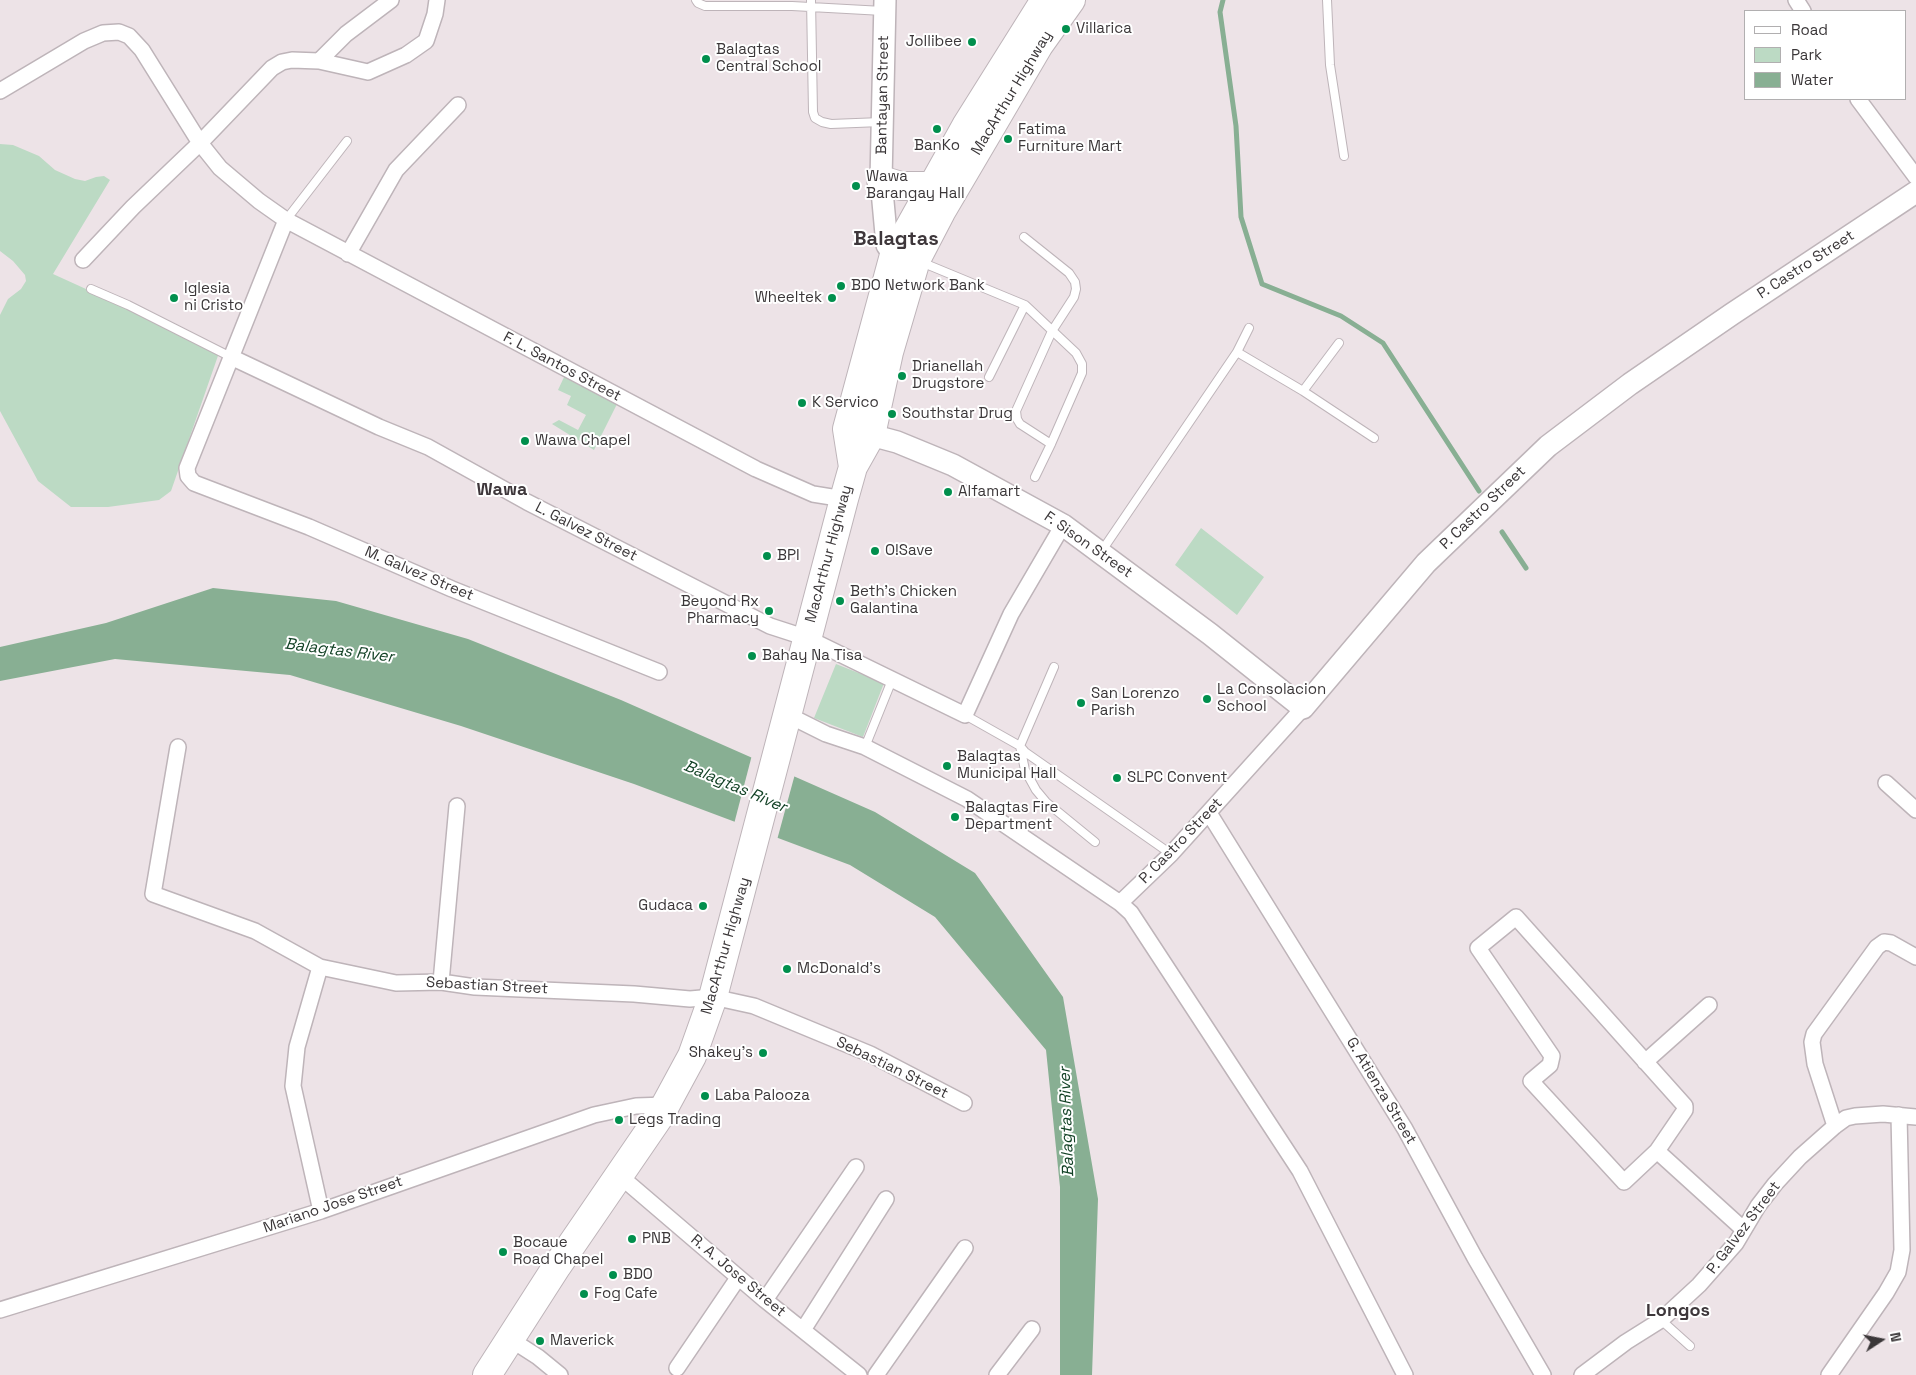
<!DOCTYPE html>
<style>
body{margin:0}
#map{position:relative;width:1916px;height:1375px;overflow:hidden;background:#ede3e7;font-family:"Space Grotesk",sans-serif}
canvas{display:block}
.legend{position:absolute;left:1744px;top:10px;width:162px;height:90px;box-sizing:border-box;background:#fff;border:1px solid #b1afb0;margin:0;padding:6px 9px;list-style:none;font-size:15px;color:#3b3739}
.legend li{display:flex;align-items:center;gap:10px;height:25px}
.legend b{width:25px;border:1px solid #b1afb0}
.north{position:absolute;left:1856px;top:1315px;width:50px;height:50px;-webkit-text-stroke:4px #fff;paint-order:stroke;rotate:79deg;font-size:14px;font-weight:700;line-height:20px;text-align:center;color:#3b3739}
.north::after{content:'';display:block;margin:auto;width:18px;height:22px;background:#3b3739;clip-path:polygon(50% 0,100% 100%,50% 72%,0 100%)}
</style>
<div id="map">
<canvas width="1916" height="1375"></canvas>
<ul class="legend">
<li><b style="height:6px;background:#fff"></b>Road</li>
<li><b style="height:14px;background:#bcdac4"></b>Park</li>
<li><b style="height:14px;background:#88af93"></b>Water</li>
</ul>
<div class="north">N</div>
</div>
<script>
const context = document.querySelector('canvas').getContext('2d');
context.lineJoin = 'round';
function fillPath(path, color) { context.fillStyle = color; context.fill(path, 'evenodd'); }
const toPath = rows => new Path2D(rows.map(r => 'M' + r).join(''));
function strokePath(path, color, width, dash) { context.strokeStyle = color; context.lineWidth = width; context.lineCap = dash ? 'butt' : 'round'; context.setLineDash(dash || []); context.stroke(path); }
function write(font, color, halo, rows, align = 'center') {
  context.font = font + ' "Space Grotesk",sans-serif'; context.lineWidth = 4; context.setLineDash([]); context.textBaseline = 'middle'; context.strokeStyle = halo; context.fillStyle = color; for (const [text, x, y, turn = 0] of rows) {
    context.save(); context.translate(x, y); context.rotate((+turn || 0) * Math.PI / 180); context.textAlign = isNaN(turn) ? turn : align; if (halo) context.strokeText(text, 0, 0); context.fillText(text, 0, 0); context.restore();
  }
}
fillPath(toPath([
 [0,144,13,145,39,156,55,170,75,179,85,181,96,177,104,176,110,180,53,274,220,350,171,491,159,500,108,507,71,507,38,481,0,411,0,315,8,299,21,289,26,281,25,275,13,261,0,251],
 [565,375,618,402,594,450,552,424,559,420,578,430,586,415,567,405,571,396,558,390],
 [1201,528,1264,577,1237,615,1175,565],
 [836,664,884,683,863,737,814,718]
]), '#bcdac4');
fillPath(toPath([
 [213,588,336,601,468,639,621,700,875,812,975,873,1063,997,1098,1199,1092,1375,1060,1375,1060,1187,1046,1050,935,917,850,865,634,784,461,726,290,675,115,659,0,681,0,647,106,623]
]), '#88af93');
fillPath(toPath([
 [752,755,795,774,777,840,734,824]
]), '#ede3e7');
strokePath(toPath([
 [1223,0,1220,12,1236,126,1241,217,1262,284,1341,316,1383,343,1479,491],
 [1502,532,1526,568]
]), '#88af93', 5);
const lane = toPath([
 [696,0,698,3,705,6,792,6,883,11],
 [811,0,813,112,815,118,822,122,831,124,881,122],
 [1327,0,1330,65,1344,156],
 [286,220,347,141],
 [1024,237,1069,273,1075,282,1076,289,1074,297,1052,331,1016,411,1017,419,1020,424,1051,444],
 [921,262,1025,305,1076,353,1082,364,1082,373,1051,444,1035,477],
 [91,289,128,305,231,357],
 [1237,352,1303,391,1374,438],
 [989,377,1025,305],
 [1303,391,1339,343],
 [1101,552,1237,352,1249,328],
 [1054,667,1020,746,1025,770,1036,790,1046,802,1095,842],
 [965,715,1020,746,1025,752,1171,854],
 [865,747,892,680],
 [1661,1320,1690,1346]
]);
const street = toPath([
 [1796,0,1803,11],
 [319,61,346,34,391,0],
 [0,91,84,41,103,33,119,32,129,36,142,50,200,143,220,168,259,201,286,220,756,469,813,494,844,499],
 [1858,99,1916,177],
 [286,220,187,468,188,476,194,483,309,527,452,589,659,672],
 [348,254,396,170,458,105],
 [83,260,133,207,200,143,272,68,282,62,292,60,319,61,368,72,406,55,426,41,435,14,437,0],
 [231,357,379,427,428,447,527,502,770,626,807,638,965,715,1011,614,1063,525],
 [788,715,826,734,865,747,967,799,1120,903,1131,913,1300,1171,1405,1375],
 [178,747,153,894,255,931,320,967,396,983,441,982,475,987,634,994,690,999,713,997,754,1006,870,1054,964,1103],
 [1886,783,1916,810],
 [1209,813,1405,1129,1475,1258,1543,1375],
 [1120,903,1171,854,1303,708],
 [1516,917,1685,1106,1685,1110,1657,1151,1624,1182,1531,1081,1550,1065,1552,1056,1478,948,1516,917],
 [320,967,297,1047,293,1086,321,1211],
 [441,982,457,806],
 [1645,1062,1709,1005],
 [1835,1126,1815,1064,1812,1042,1814,1034,1877,947,1884,942,1891,943,1916,957],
 [1657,1151,1743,1229],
 [620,1176,765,1300,859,1375],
 [765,1300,856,1167],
 [0,1310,321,1211,594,1115,636,1106,666,1105],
 [803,1330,886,1199],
 [510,1339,538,1357,560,1375],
 [677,1368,738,1278],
 [876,1375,965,1248],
 [997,1375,1032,1329],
 [1582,1375,1626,1342,1661,1320,1699,1285,1736,1243,1758,1206,1775,1184,1800,1157,1835,1126,1846,1118,1855,1116,1883,1114,1916,1117],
 [1829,1375,1886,1293,1898,1272,1902,1250,1899,1115]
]);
const secondary = toPath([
 [885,0,881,180,887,245,894,255,906,258],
 [856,431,897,442,953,465,1063,525,1210,634,1303,708,1426,563,1548,446,1630,384,1732,314,1916,192]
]);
const highway = toPath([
 [881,180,901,186,931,186],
 [853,467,847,429,894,255,966,126,1045,0],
 [487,1375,557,1266,659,1117,692,1056,713,997,844,499,853,467,871,435,889,352,916,260,941,212,991,127,1039,45,1071,0]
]);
strokePath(lane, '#beb4b9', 10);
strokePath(street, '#beb4b9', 18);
strokePath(secondary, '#beb4b9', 24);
strokePath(highway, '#beb4b9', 30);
strokePath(lane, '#fff', 8);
strokePath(street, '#fff', 15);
strokePath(secondary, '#fff', 21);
strokePath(highway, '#fff', 28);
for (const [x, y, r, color] of [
 [1066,29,5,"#018f4d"],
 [972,42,5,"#018f4d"],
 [706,59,5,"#018f4d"],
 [937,129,5,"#018f4d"],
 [1008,139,5,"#018f4d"],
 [856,186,5,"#018f4d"],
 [841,286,5,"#018f4d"],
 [174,298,5,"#018f4d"],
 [832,298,5,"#018f4d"],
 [902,376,5,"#018f4d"],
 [802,403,5,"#018f4d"],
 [892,414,5,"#018f4d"],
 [525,441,5,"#018f4d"],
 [948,492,5,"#018f4d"],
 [875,551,5,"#018f4d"],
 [767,556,5,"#018f4d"],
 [840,601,5,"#018f4d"],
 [769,611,5,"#018f4d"],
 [752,656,5,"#018f4d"],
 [1207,699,5,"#018f4d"],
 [1081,703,5,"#018f4d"],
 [947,766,5,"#018f4d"],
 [1117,778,5,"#018f4d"],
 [955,817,5,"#018f4d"],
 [703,906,5,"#018f4d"],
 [787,969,5,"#018f4d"],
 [763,1053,5,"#018f4d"],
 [705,1096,5,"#018f4d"],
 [619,1120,5,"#018f4d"],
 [632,1239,5,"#018f4d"],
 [503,1252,5,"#018f4d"],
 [613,1275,5,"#018f4d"],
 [584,1294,5,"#018f4d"],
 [540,1341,5,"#018f4d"]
]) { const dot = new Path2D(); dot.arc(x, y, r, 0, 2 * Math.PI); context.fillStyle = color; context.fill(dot); strokePath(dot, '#fff', 2); }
write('15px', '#3b3739', '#fff', [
 ["Villarica",1076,29],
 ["Jollibee",962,42,"right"],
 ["Balagtas",716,50],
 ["Central School",716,67],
 ["Fatima",1018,130],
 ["Furniture Mart",1018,147],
 ["BanKo",937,146,"center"],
 ["Wawa",866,177],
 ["Barangay Hall",866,194],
 ["BDO Network Bank",851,286],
 ["Iglesia",184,289],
 ["ni Cristo",184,306],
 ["Wheeltek",822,298,"right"],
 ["Drianellah",912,367],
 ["Drugstore",912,384],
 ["K Servico",812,403],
 ["Southstar Drug",902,414],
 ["Wawa Chapel",535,441],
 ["Alfamart",958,492],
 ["O!Save",885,551],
 ["BPI",777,556],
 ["Beth's Chicken",850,592],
 ["Galantina",850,609],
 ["Beyond Rx",759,602,"right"],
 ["Pharmacy",759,619,"right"],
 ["Bahay Na Tisa",762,656],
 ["La Consolacion",1217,690],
 ["School",1217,707],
 ["San Lorenzo",1091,694],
 ["Parish",1091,711],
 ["Balagtas",957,757],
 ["Municipal Hall",957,774],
 ["SLPC Convent",1127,778],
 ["Balagtas Fire",965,808],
 ["Department",965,825],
 ["Gudaca",693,906,"right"],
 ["McDonald's",797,969],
 ["Shakey's",753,1053,"right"],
 ["Laba Palooza",715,1096],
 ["Legs Trading",629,1120],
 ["PNB",642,1239],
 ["Bocaue",513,1243],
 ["Road Chapel",513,1260],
 ["BDO",623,1275],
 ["Fog Cafe",594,1294],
 ["Maverick",550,1341]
], 'left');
write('15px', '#3b3739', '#fff', [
 ["MacArthur Highway",1012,93,-59],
 ["Bantayan Street",883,95,-89],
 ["P. Castro Street",1806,265,-33],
 ["F. L. Santos Street",562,367,28],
 ["P. Castro Street",1483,508,-44],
 ["L. Galvez Street",586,532,27],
 ["F. Sison Street",1088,545,35],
 ["MacArthur Highway",829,554,-75],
 ["M. Galvez Street",419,574,23],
 ["P. Castro Street",1181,841,-46],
 ["MacArthur Highway",726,946,-74],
 ["Sebastian Street",487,986,3],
 ["Sebastian Street",892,1068,26],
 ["G. Atienza Street",1381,1091,59],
 ["Mariano Jose Street",333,1205,-19],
 ["P. Galvez Street",1744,1228,-53],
 ["R. A. Jose Street",738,1276,40]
]);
write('italic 16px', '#134226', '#fff', [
 ["Balagtas River",339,651,7],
 ["Balagtas River",735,787,23],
 ["Balagtas River",1067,1122,-92]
]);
write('bold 18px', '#3e373b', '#fff', [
 ["Wawa",502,490],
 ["Longos",1678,1311]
]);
write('bold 20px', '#3e373b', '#fff', [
 ["Balagtas",896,240]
]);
</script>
